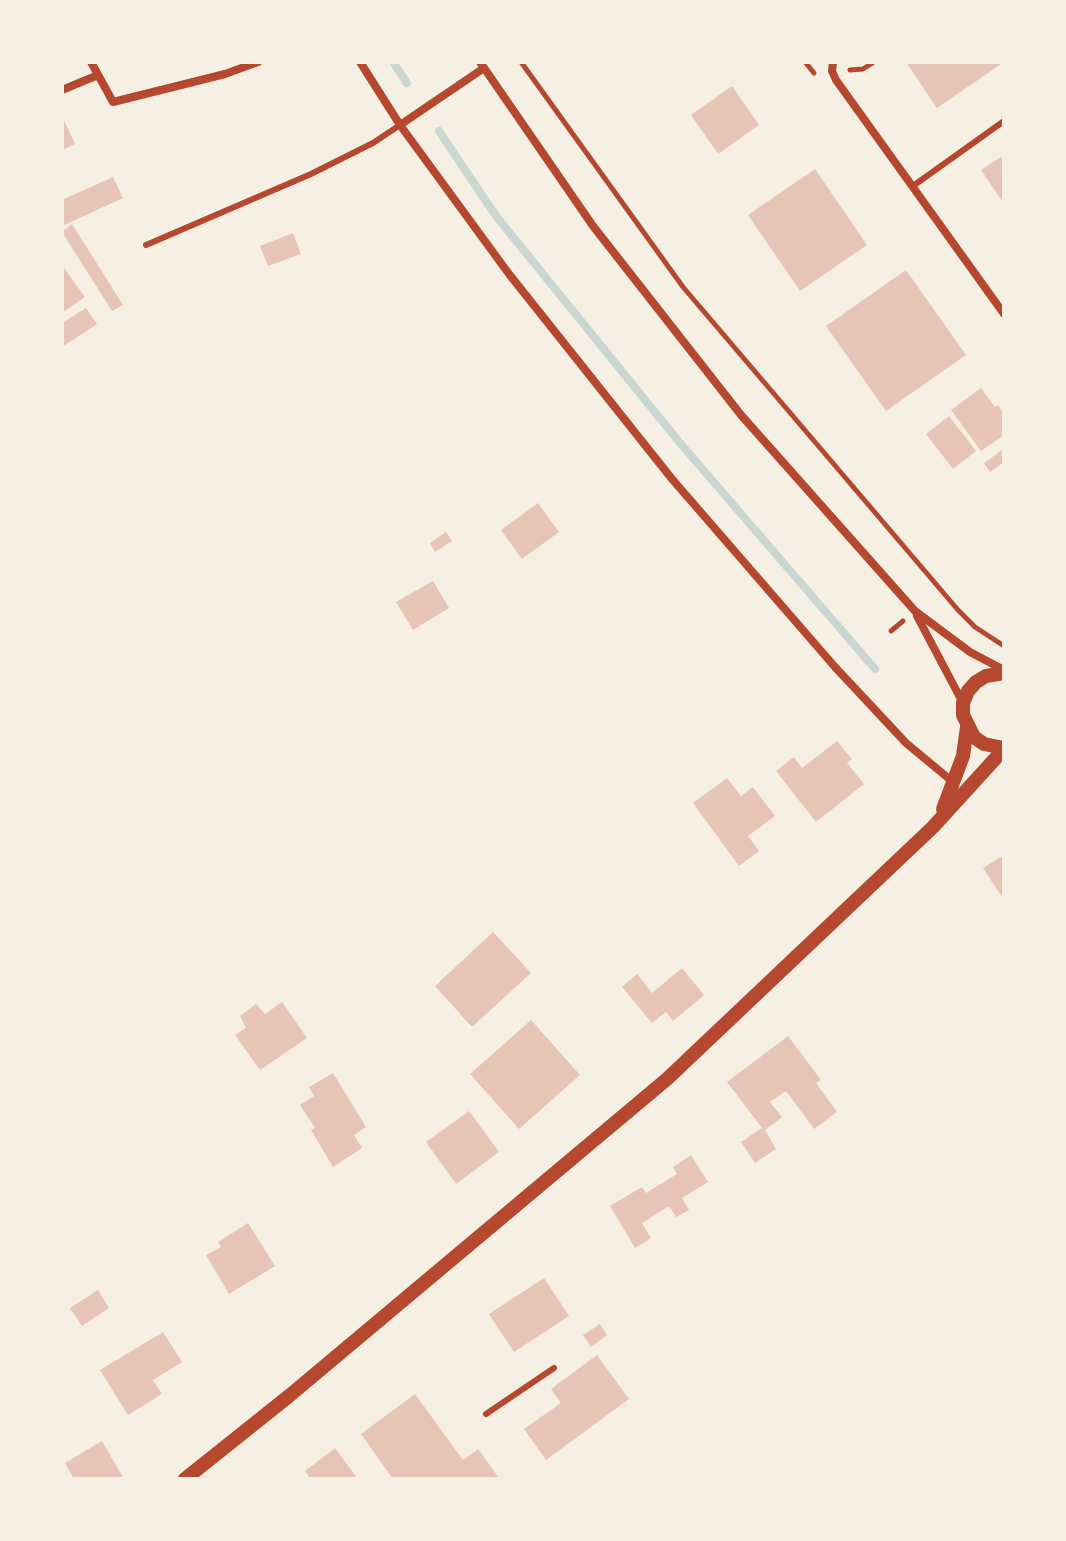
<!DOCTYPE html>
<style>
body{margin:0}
#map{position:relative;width:1066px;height:1541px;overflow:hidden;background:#f6efe4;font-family:Inter,sans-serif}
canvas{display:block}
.frame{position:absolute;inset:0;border:64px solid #f6efe4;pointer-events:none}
</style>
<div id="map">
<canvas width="1066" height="1541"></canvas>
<div class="frame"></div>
</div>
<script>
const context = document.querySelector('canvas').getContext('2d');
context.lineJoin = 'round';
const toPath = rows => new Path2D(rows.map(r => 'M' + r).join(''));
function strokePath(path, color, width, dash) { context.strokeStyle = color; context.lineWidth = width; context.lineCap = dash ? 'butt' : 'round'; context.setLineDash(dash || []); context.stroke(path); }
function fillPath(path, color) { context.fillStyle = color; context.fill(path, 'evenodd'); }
strokePath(toPath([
 [393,62,407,83],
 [439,131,496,216,680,443,875,669]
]), '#c9d6d2', 8);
fillPath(toPath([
 [906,62,1004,62,937,108],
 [732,86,759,125,718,154,691,115],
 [62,116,75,144,62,150],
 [1004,155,1004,204,981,170],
 [815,169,867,245,800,291,748,215],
 [113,177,123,198,62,226,62,200],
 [72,224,123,305,112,311,62,232],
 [293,233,301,254,268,266,260,246],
 [62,265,85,297,62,313],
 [906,270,966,355,886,411,826,326],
 [86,308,97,324,62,347,62,323],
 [981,388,995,407,998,405,1004,414,1004,435,981,451,951,410],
 [949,416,976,451,953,469,926,434],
 [1002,450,1004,462,990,472,984,463],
 [538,503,559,532,522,559,501,530],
 [446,532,452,541,435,552,430,543],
 [433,581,449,608,413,630,396,602],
 [837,741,852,759,847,763,864,784,816,822,776,771,794,757,802,768],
 [727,778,741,796,753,787,775,816,748,836,759,851,739,866,693,803],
 [1004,855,1004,900,983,868],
 [493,932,531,973,472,1027,435,986],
 [682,968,704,995,673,1021,666,1012,652,1023,622,987,637,974,652,993],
 [282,1002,307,1038,260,1070,235,1035,246,1028,240,1016,256,1004,265,1014],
 [531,1020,580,1075,519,1129,470,1074],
 [788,1036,821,1080,816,1083,837,1112,814,1129,786,1091,770,1102,782,1117,765,1130,776,1149,755,1163,741,1142,762,1128,727,1082],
 [333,1073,366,1127,354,1135,362,1148,333,1167,311,1130,315,1128,300,1105,314,1096,309,1087],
 [469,1111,499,1152,456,1184,426,1142],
 [691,1155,708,1182,682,1198,689,1210,676,1217,669,1206,642,1223,651,1238,635,1248,610,1206,642,1187,646,1193,677,1174,673,1167],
 [248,1223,275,1266,229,1294,206,1255,221,1247,218,1242],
 [544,1278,569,1316,514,1352,489,1314],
 [98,1290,109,1308,82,1326,70,1308],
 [600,1324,607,1335,591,1347,583,1335],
 [163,1332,182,1362,153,1380,162,1394,128,1415,100,1370],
 [597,1355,629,1399,546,1460,524,1429,561,1403,551,1389],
 [415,1394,463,1460,478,1449,500,1479,393,1479,361,1434],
 [102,1441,124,1479,74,1479,65,1463],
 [335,1448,358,1479,311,1479,305,1471]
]), '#e6c5b7');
strokePath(toPath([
 [521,62,683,287,958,610,975,627,1004,646],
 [805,62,814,73],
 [850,70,863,69,874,62],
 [891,631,903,621]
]), '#b5482f', 5);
strokePath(toPath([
 [913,186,1004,121],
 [146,245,311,174,373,143,400,125],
 [486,1414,554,1368]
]), '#b5482f', 6);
strokePath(toPath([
 [91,62,113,102,225,74,258,62],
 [360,62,400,125,509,274,672,479,835,667,906,743,953,782],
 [480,62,593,226,741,415,915,611,970,652,1004,670],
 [833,62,832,71,836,80,1004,314],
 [62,90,98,75],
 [400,125,484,68],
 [917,616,963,703]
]), '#b5482f', 8);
strokePath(toPath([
 [1004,673,986,676,976,682,968,691,963,703,963,715,974,737,984,744,1004,748],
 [943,809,963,756,967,727],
 [185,1479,289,1396,667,1079,933,827,1004,749]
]), '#b5482f', 14);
</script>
